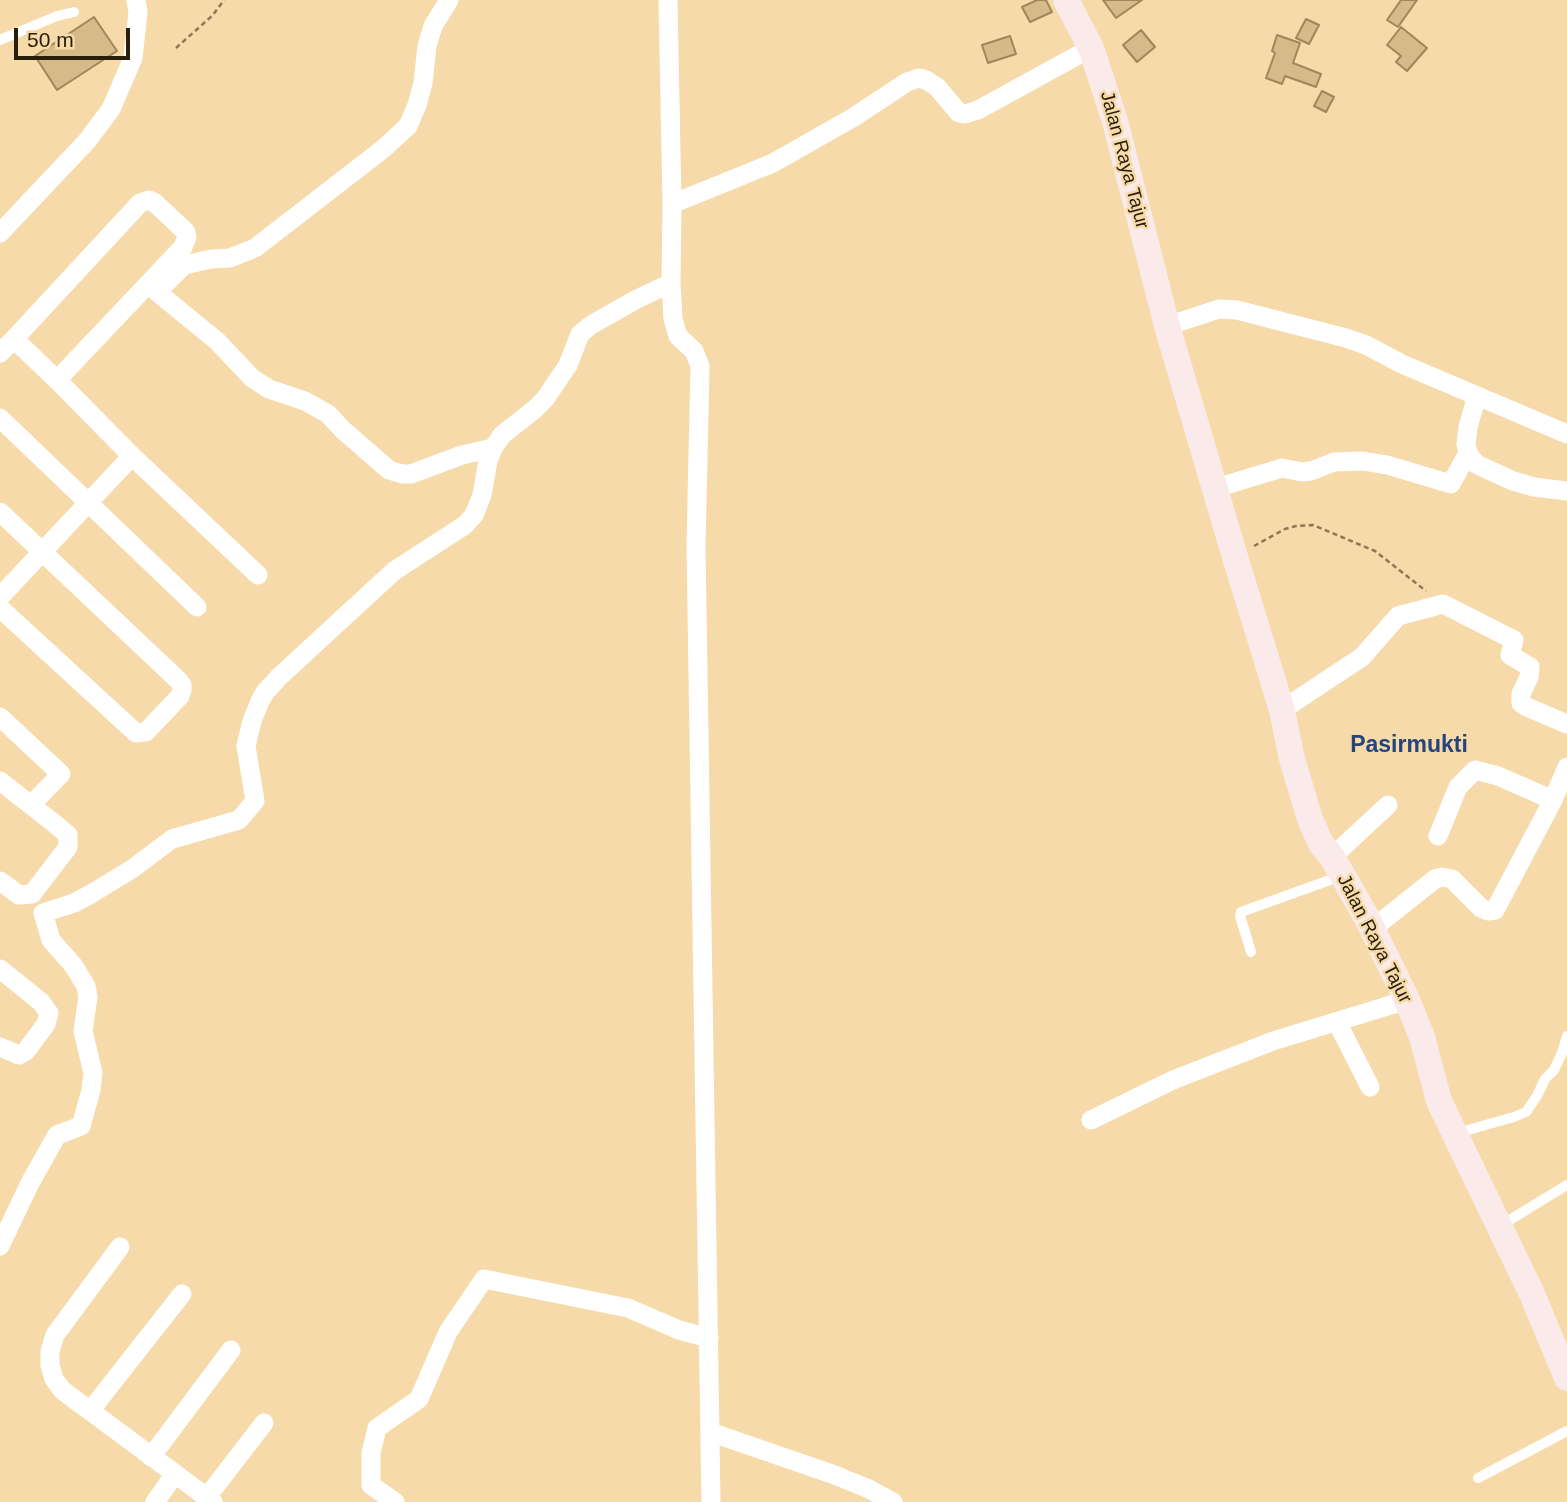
<!DOCTYPE html>
<style>
body{margin:0}
#map{position:relative;width:1567px;height:1502px;overflow:hidden;background:#f7daa9;font-family:Arial,sans-serif}
canvas{display:block}
.scale{position:absolute;left:14px;top:28px;width:116px;height:32px;box-sizing:border-box;border:4px solid #281e0a;border-top:0;padding-left:9px;font-size:21px;line-height:24px;white-space:nowrap;color:#281e0a;-webkit-text-stroke:5px #f7daa9;paint-order:stroke}
</style>
<div id="map">
<canvas width="1567" height="1502"></canvas>
<div class="scale">50 m</div>
</div>
<script>
const context = document.querySelector('canvas').getContext('2d');
context.lineJoin = 'round';
function fillPath(path, color) { context.fillStyle = color; context.fill(path, 'evenodd'); }
const toPath = rows => new Path2D(rows.map(r => 'M' + r).join(''));
function strokePath(path, color, width, dash) { context.strokeStyle = color; context.lineWidth = width; context.lineCap = dash ? 'butt' : 'round'; context.setLineDash(dash || []); context.stroke(path); }
function write(font, color, halo, rows, align = 'center') {
  context.font = font + ' Arial,sans-serif'; context.lineWidth = 5; context.setLineDash([]); context.textBaseline = 'middle'; context.strokeStyle = halo; context.fillStyle = color; for (const [text, x, y, turn = 0] of rows) {
    context.save(); context.translate(x, y); context.rotate((+turn || 0) * Math.PI / 180); context.textAlign = isNaN(turn) ? turn : align; if (halo) context.strokeText(text, 0, 0); context.fillText(text, 0, 0); context.restore();
  }
}
const building = toPath([
 [1037,0,1046,0,1052,12,1030,22,1022,7,1037,0],
 [1103,0,1142,0,1116,18,1103,0],
 [1401,0,1417,0,1398,27,1387,20,1401,0],
 [94,17,117,51,57,90,35,56,94,17],
 [1306,19,1319,25,1309,44,1296,38,1306,19],
 [1401,27,1427,48,1407,71,1396,62,1401,56,1387,45,1401,27],
 [1141,30,1155,47,1137,62,1123,45,1141,30],
 [1277,35,1300,43,1293,63,1321,74,1316,87,1285,76,1282,84,1266,78,1275,53,1272,51,1277,35],
 [1010,36,1016,54,988,63,982,45,1010,36],
 [1322,91,1334,97,1326,112,1314,106,1322,91]
]);
fillPath(building, '#d6ba8a');
strokePath(building, '#a18658', 2);
strokePath(toPath([
 [176,48,213,15,224,0],
 [1254,546,1285,529,1296,526,1313,525,1375,551,1426,591]
]), '#8b7856', 2.5, [5, 3.5]);
strokePath(toPath([
 [0,40,57,16,74,12],
 [1251,952,1240,916,1241,912,1341,876],
 [1457,1137,1468,1130,1514,1117,1526,1112,1537,1096,1545,1079,1554,1070,1562,1053,1567,1036],
 [1500,1226,1567,1185],
 [1478,1478,1567,1431]
]), '#fff', 10);
strokePath(toPath([
 [449,0,433,26,427,46,423,83,417,105,408,126,383,149,255,248,230,258,211,259,184,265,157,292,217,341,252,378,269,389,305,401,328,414,343,430,389,470,402,474,411,474,462,455,493,448],
 [668,0,672,204,671,283,673,319,678,336,694,351,700,366,696,546,711,1502],
 [672,204,773,163,854,117,907,82,919,78,926,80,937,87,959,113,965,114,978,110,1091,48],
 [0,233,87,141,111,109,133,58,138,12,136,0],
 [1167,326,1219,309,1237,310,1346,338,1366,345,1402,364,1567,434],
 [14,339,140,203,149,200,154,202,186,232,187,237,183,247,57,380],
 [0,353,14,339,57,380,132,456,258,575],
 [1477,396,1468,427,1466,444,1468,453,1476,464,1513,481,1534,487,1567,491],
 [0,418,197,607],
 [1216,488,1282,468,1302,472,1311,471,1334,462,1363,461,1387,465,1451,484,1468,453],
 [0,512,178,680,182,685,182,690,180,696,146,732,136,733,0,608],
 [0,597,132,456],
 [1282,710,1362,657,1398,616,1443,604,1514,640,1510,655,1530,667,1529,677,1521,694,1521,703,1527,707,1567,724],
 [0,717,61,774,31,805],
 [0,781,55,824,68,835,68,847,32,894,19,895,0,881],
 [1438,836,1458,787,1475,770,1498,776,1553,800],
 [1332,857,1388,805],
 [1372,929,1435,879,1442,877,1452,879,1481,908,1488,911,1495,910,1553,800,1567,767],
 [0,969,41,1002,49,1013,46,1024,26,1051,19,1055,0,1047],
 [1337,1022,1370,1087],
 [1091,1120,1173,1080,1273,1041,1407,1000],
 [0,1246,30,1183,57,1135,81,1126,91,1090,93,1073,83,1031,88,997,86,986,73,965,51,940,43,913,74,903,91,894,132,869,172,839,239,820,255,801,246,746,252,721,260,701,266,691,279,677,394,571,465,525,474,515,482,495,488,461,493,448,502,435,535,409,545,399,568,365,580,334,591,325,637,299,671,283],
 [120,1247,55,1335,50,1351,50,1365,54,1379,62,1390,213,1502],
 [90,1411,182,1294],
 [710,1432,832,1474,869,1489,893,1502],
 [151,1457,231,1350],
 [207,1497,264,1423],
 [155,1502,175,1474],
 [395,1502,371,1485,371,1453,377,1428,419,1399,448,1332,484,1279,628,1308,679,1330,709,1338]
]), '#fff', 19);
strokePath(toPath([
 [1066,0,1091,48,1115,121,1167,326,1235,557,1282,710,1292,759,1310,819,1321,844,1332,857,1367,918,1407,1000,1422,1037,1439,1101,1532,1294,1567,1378]
]), '#faebea', 26);
write('19px', '#281e0a', '#f7daa9', [
 ["Jalan Raya Tajur",1124,160,75],
 ["Jalan Raya Tajur",1374,939,63]
]);
write('bold 23px', '#25447b', '#f7daa9', [
 ["Pasirmukti",1409,746]
]);
</script>
